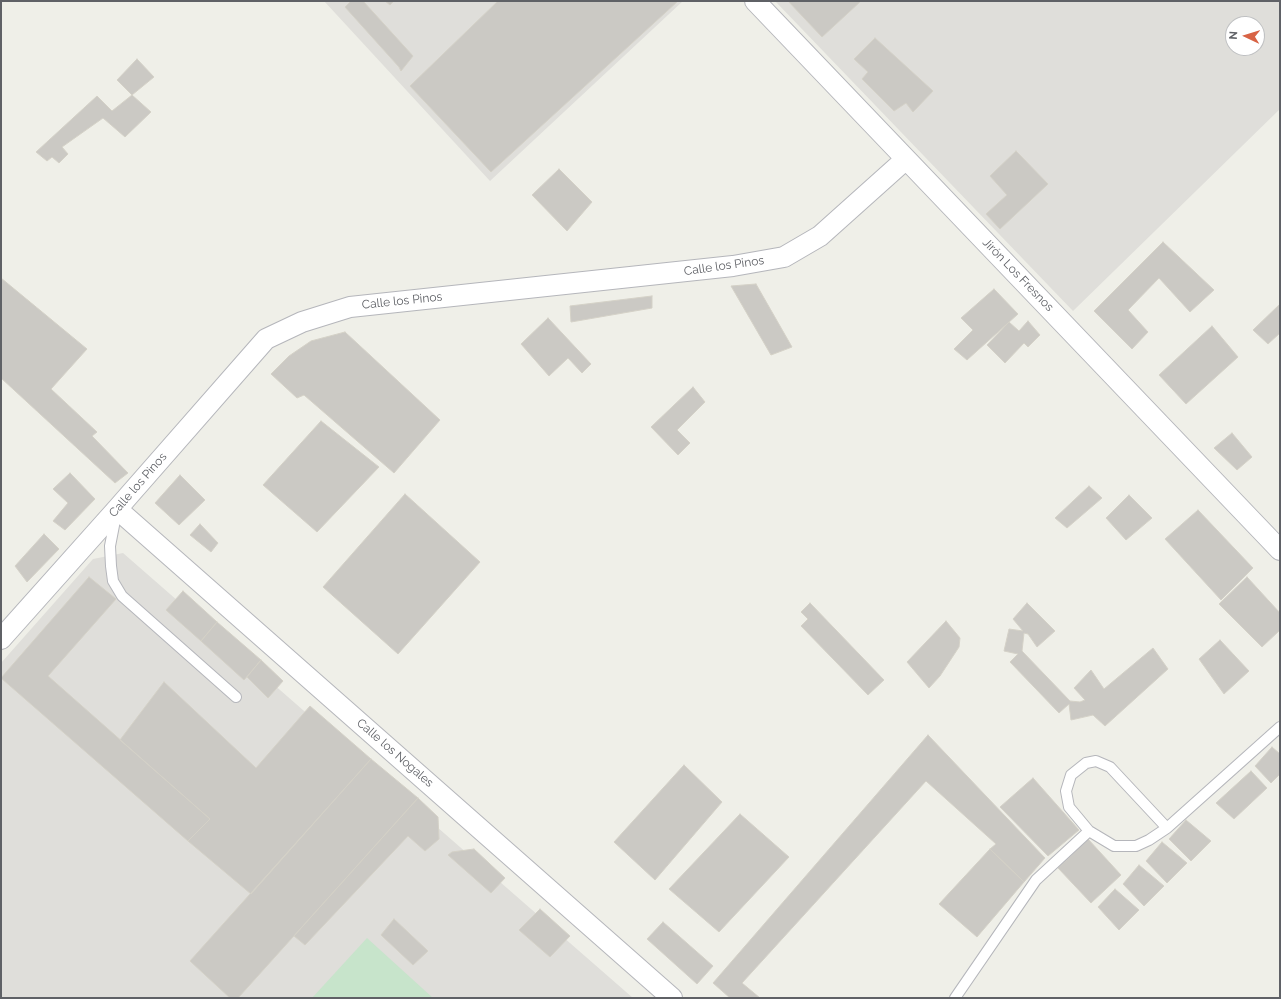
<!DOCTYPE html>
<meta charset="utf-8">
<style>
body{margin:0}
#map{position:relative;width:1281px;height:999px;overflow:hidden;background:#efefe8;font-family:Raleway,sans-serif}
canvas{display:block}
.frame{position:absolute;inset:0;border:2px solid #5f6166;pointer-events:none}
.north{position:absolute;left:1225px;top:16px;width:40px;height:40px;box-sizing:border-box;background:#fff;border:1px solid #bfc0c2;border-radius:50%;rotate:274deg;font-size:11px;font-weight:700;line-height:16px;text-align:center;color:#5f6166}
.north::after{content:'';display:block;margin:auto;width:14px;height:18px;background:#d86345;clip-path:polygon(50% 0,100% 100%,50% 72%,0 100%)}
</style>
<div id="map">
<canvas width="1281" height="999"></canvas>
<div class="frame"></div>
<div class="north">N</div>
</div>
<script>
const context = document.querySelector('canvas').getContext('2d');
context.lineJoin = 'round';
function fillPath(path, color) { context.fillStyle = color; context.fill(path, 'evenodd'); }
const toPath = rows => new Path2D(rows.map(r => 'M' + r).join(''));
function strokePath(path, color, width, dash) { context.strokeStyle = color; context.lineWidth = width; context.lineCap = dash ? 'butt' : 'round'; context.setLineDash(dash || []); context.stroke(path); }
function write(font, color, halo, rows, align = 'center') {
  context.font = font + ' Raleway,sans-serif'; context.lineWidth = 3.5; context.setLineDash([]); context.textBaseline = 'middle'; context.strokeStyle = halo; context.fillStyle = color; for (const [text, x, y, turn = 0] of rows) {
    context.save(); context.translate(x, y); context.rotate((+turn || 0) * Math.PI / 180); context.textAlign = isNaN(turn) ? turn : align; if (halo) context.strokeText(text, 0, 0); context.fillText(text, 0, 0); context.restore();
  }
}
fillPath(toPath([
 [324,1,683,1,490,181],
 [775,1,1280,1,1280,109,1073,311],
 [1233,24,1257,24,1257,48,1233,48],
 [123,553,633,998,1,998,1,663,93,559]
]), '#dfdeda');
fillPath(toPath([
 [367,938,433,998,312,998]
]), '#c7e4cb');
const building = toPath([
 [351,1,363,1,413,56,401,71,399,67,345,7,351,1],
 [385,1,394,1,390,5,385,1],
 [498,1,678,1,491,172,410,86,498,1],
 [788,1,861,1,822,37,788,1],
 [875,38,933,91,913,112,906,103,894,111,862,79,868,72,854,59,875,38],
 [137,59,154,77,132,95,117,80,137,59],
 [132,95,151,112,125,137,103,118,62,147,68,154,59,163,52,157,47,161,36,152,97,96,112,111,132,95],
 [1016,151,1048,184,1000,229,986,214,1007,195,990,176,1016,151],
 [559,169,592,202,567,231,532,195,559,169],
 [1163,242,1214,290,1190,312,1159,278,1128,310,1148,332,1132,349,1094,311,1163,242],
 [1,278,87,349,51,389,97,432,92,436,128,473,115,483,1,378,1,278],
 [756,284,792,347,771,355,731,286,756,284],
 [994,289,1018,314,967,360,954,349,973,330,961,318,994,289],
 [652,296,652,308,571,322,570,306,652,296],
 [1280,304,1280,333,1268,344,1253,330,1280,304],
 [548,318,591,364,582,373,568,358,549,376,521,344,548,318],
 [1028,321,1040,335,1028,347,1024,343,1005,363,987,345,1009,322,1019,331,1028,321],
 [1212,326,1238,357,1186,404,1159,375,1212,326],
 [345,332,440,420,394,473,304,395,297,398,271,374,289,356,311,341,345,332],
 [693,387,705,402,677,430,690,443,678,455,651,427,693,387],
 [321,421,379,467,317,532,263,485,321,421],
 [1232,433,1252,457,1237,470,1214,448,1232,433],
 [70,473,95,499,65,530,53,521,68,503,53,489,70,473],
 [180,475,205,500,179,525,155,503,180,475],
 [1089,486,1102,498,1067,528,1055,518,1089,486],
 [405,494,480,562,398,654,323,587,405,494],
 [1129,495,1152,518,1126,540,1106,518,1129,495],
 [1198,510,1253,568,1221,600,1165,539,1198,510],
 [200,524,218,543,211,552,190,535,200,524],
 [44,534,59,549,27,582,15,566,44,534],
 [89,577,116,599,48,676,210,819,188,841,1,678,89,577],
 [1247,577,1280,613,1280,630,1262,647,1219,604,1247,577],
 [183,591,217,622,201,641,166,610,183,591],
 [810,603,884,680,868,695,801,626,808,619,801,612,810,603],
 [1027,603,1055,631,1037,647,1028,634,1024,633,1022,651,1070,701,1080,702,1085,700,1074,688,1091,670,1104,689,1153,648,1168,669,1105,726,1093,715,1071,720,1069,704,1059,713,1010,662,1018,654,1004,651,1009,629,1023,631,1013,619,1027,603],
 [946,621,960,638,959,647,940,676,929,688,907,662,946,621],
 [217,622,261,660,244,680,201,641,217,622],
 [1220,640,1249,671,1224,694,1199,659,1220,640],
 [261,660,283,681,268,698,247,677,261,660],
 [164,682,256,768,310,706,371,759,251,894,188,841,210,819,120,740,164,682],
 [928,735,1045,858,1024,882,990,849,996,844,926,781,742,983,760,998,730,998,713,983,928,735],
 [1272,747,1280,754,1280,774,1271,783,1255,766,1272,747],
 [371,759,418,798,238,998,230,998,190,961,371,759],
 [684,765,722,802,655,880,614,842,684,765],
 [1251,771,1267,788,1234,819,1216,803,1251,771],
 [1033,778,1079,830,1048,856,1000,807,1033,778],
 [418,798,438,817,439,839,425,851,408,836,305,945,294,936,418,798],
 [740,814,789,857,719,932,669,889,740,814],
 [1186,820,1211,841,1191,861,1169,839,1186,820],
 [1088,839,1121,875,1091,903,1058,868,1088,839],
 [1162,842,1187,863,1167,883,1146,861,1162,842],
 [474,849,505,878,491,893,448,855,452,852,474,849],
 [990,849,1024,882,977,937,939,904,990,849],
 [1139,865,1164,886,1144,906,1123,884,1139,865],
 [1115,889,1139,910,1119,930,1098,907,1115,889],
 [540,909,570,936,550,957,519,930,540,909],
 [394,919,428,951,413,965,381,935,394,919],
 [663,922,713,966,697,984,647,939,663,922]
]);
fillPath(building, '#cbc9c4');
strokePath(building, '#d4d1c7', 1);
const service = toPath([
 [116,515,110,546,111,566,113,581,122,596,236,697],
 [1089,831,1114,846,1136,846,1149,840,1167,828],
 [955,998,1036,880,1089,831,1069,807,1066,791,1071,775,1086,763,1096,761,1110,767,1167,828,1280,727]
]);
const minor = toPath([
 [755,1,1280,550],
 [117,509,672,998],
 [1,639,117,509,266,339,302,322,350,307,733,266,784,257,820,236,906,159]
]);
strokePath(service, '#b5b6bb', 12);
strokePath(minor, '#b5b6bb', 22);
strokePath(service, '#fff', 10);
strokePath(minor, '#fff', 20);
write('12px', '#5f6166', '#fff', [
 ["Calle los Pinos",724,266,-8],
 ["Jirón Los Fresnos",1018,275,46],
 ["Calle los Pinos",402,301,-6],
 ["Calle los Pinos",138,485,-49],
 ["Calle los Nogales",395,753,41]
]);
</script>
